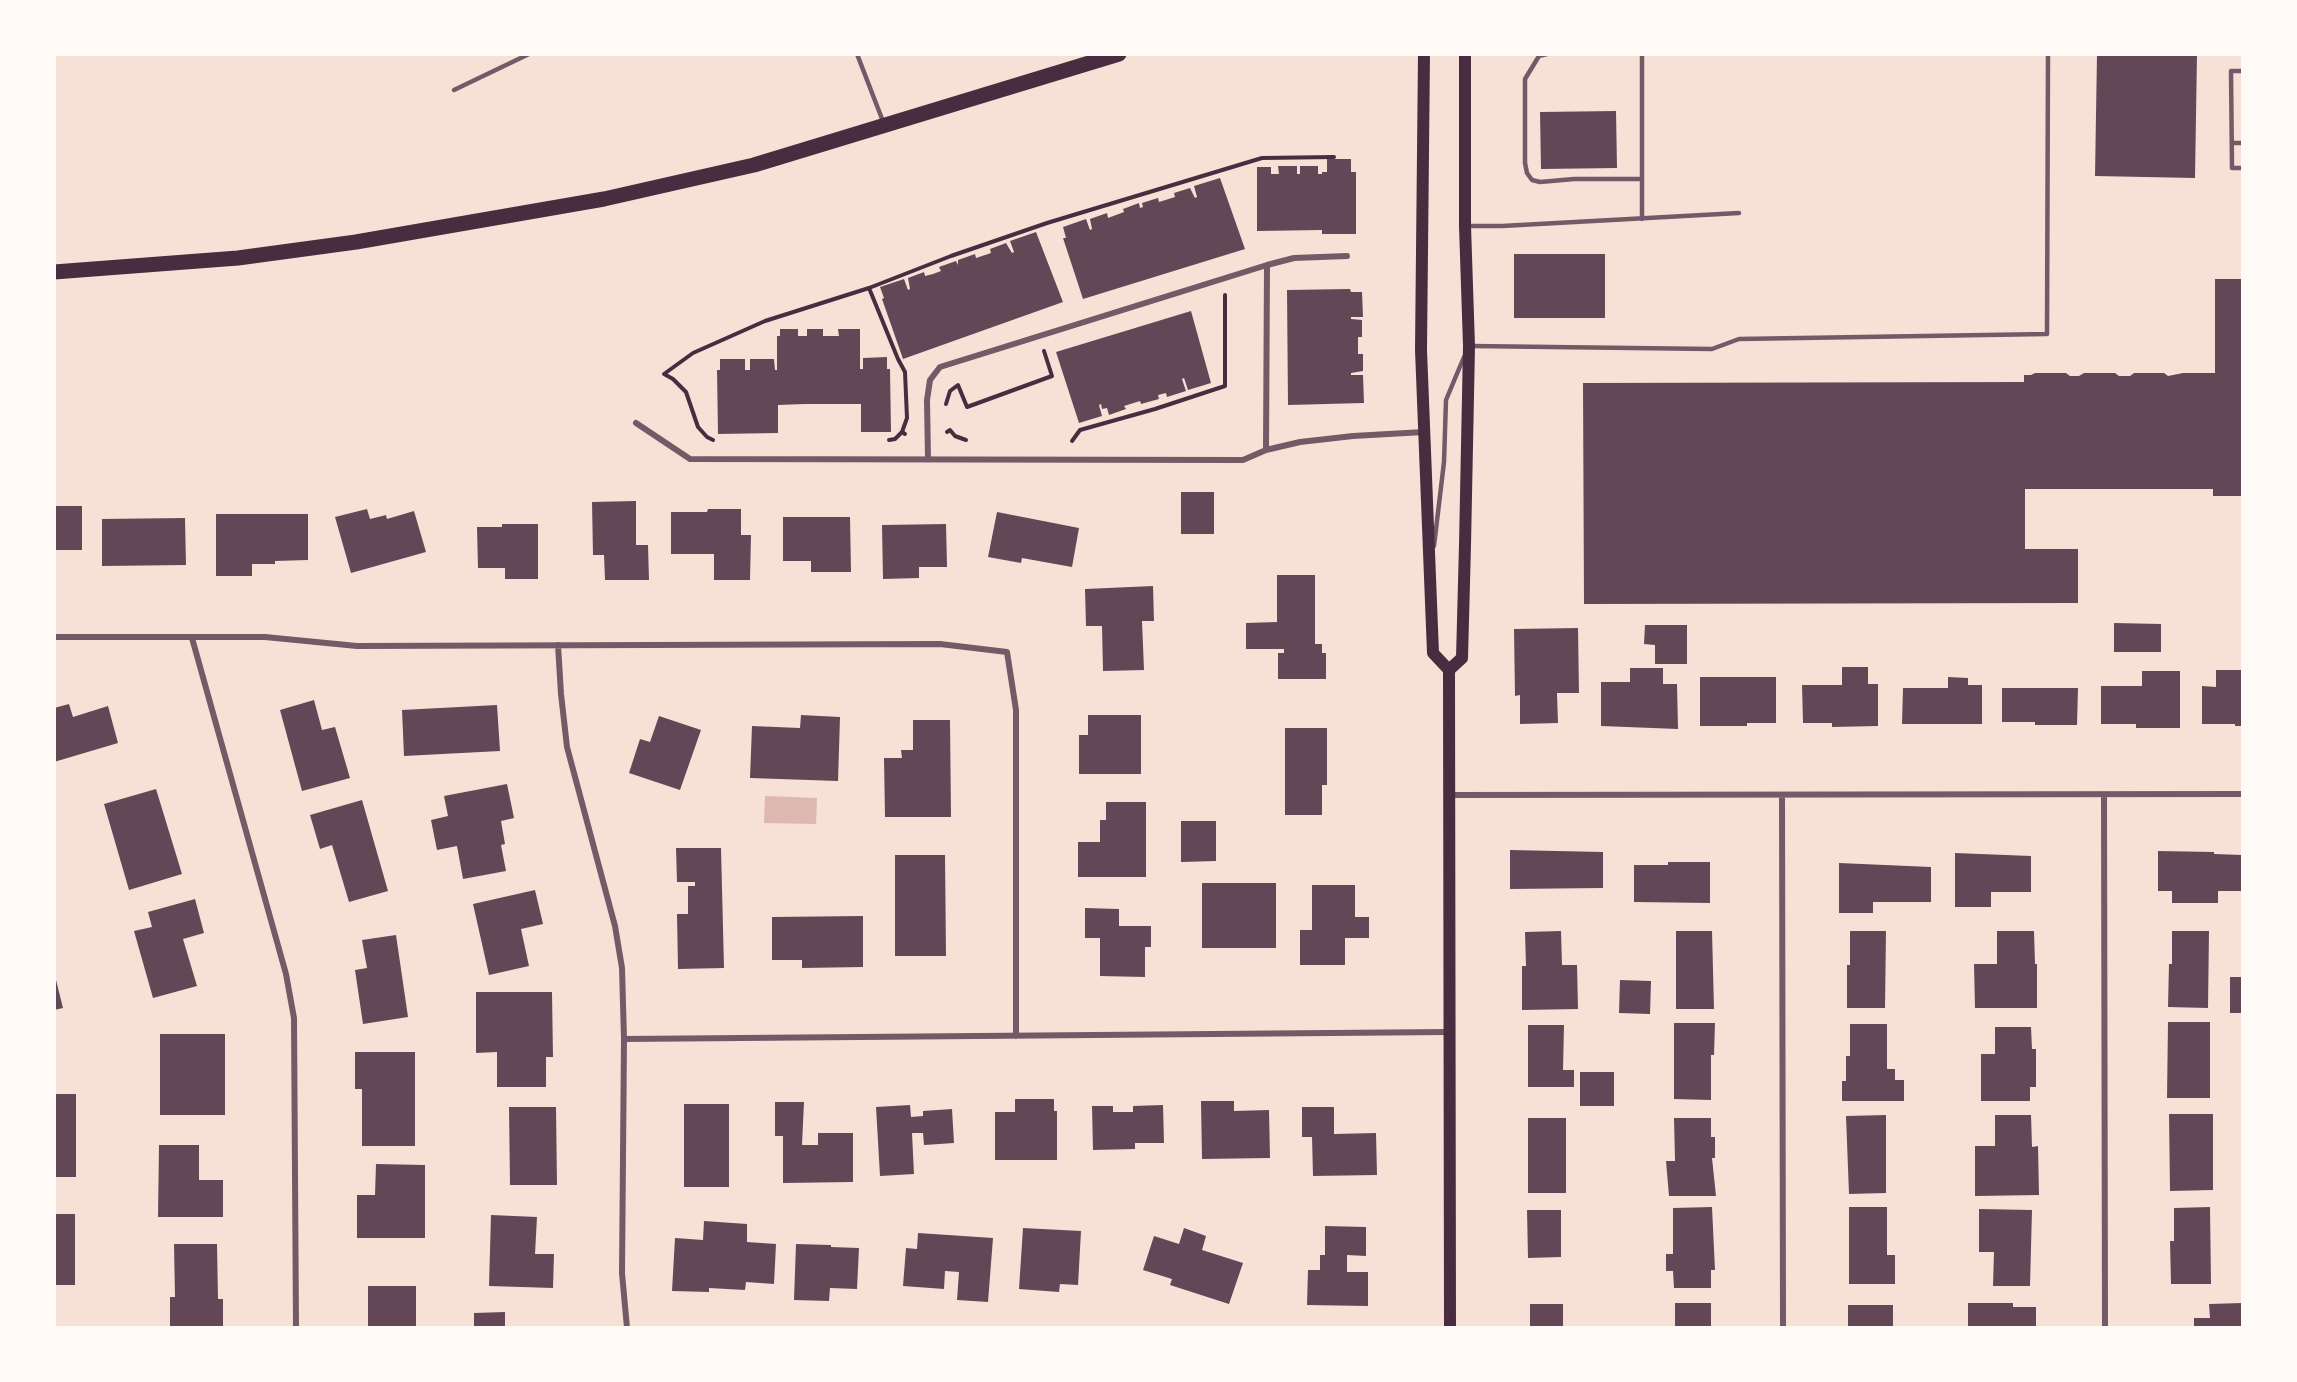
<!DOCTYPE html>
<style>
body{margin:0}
#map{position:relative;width:2297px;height:1382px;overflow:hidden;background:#f7e1d7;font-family:"Asap Condensed",sans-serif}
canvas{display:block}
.frame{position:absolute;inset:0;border:56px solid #fffaf5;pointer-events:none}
</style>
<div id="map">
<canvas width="2297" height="1382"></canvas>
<div class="frame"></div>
</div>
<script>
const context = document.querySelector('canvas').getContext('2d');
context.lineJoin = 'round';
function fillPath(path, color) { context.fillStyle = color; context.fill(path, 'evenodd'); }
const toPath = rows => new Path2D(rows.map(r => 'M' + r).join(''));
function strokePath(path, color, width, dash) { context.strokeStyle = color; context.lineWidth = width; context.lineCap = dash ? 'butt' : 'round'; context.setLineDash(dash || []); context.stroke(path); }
fillPath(toPath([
 [765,796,817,798,816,824,764,823]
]), '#dcb8b0');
fillPath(toPath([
 [2097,54,2197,54,2195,178,2095,176],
 [1616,111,1617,168,1541,169,1540,112],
 [1327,159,1351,159,1351,172,1356,172,1356,234,1322,234,1322,230,1257,231,1257,167,1271,167,1271,174,1279,174,1278,166,1297,166,1297,174,1300,174,1300,166,1318,166,1318,174,1322,174,1322,172,1327,172],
 [1220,178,1245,249,1083,299,1063,238,1066,238,1063,227,1086,219,1090,230,1092,229,1090,219,1107,213,1108,218,1124,212,1123,209,1139,203,1140,208,1143,207,1142,203,1158,198,1159,202,1175,197,1174,193,1190,188,1195,198,1197,197,1194,186],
 [1036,232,1063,302,903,359,882,299,884,298,880,287,904,279,908,290,910,289,908,278,924,272,925,276,933,274,941,271,939,267,956,261,958,265,958,260,975,254,976,258,991,253,990,249,1006,243,1012,253,1014,252,1010,241],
 [1514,254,1605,254,1605,318,1514,318],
 [2215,279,2243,279,2243,496,2213,496,2213,489,2025,489,2025,549,2078,549,2078,603,1584,604,1583,383,2024,382,2024,375,2031,375,2035,373,2066,373,2070,376,2079,376,2084,373,2115,373,2119,376,2130,376,2134,373,2164,373,2168,376,2183,373,2215,373],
 [1350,289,1351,292,1362,292,1363,317,1351,317,1351,319,1362,320,1362,337,1358,337,1358,354,1363,354,1363,371,1351,373,1351,375,1363,375,1364,403,1288,405,1287,290],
 [1191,311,1211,383,1188,390,1184,378,1182,379,1186,391,1167,397,1166,393,1158,395,1159,399,1141,404,1140,401,1124,406,1126,409,1109,415,1107,408,1102,409,1101,404,1099,405,1102,416,1079,423,1056,352],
 [780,329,798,329,798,336,807,336,807,329,823,329,823,336,839,336,838,329,860,329,860,369,863,369,863,358,887,357,887,369,890,369,891,432,861,432,861,404,805,404,778,405,778,433,718,434,717,370,720,370,720,359,745,359,745,370,750,370,750,359,774,359,775,370,777,370,777,336,780,336],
 [1181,492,1214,492,1214,534,1181,534],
 [636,501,636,545,648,545,649,580,605,580,604,555,593,555,592,502],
 [54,506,82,506,82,550,54,550],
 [367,509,370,519,386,515,387,519,414,511,426,552,351,573,335,517],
 [708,509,741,509,741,535,751,535,750,580,714,580,714,554,671,554,671,512,707,512],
 [997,512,1079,528,1072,567,1022,558,1021,563,988,557],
 [216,514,308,514,308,560,275,561,275,564,252,564,252,576,216,576],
 [783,517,850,517,851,572,811,572,811,561,783,561],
 [185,518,186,565,102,566,102,519],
 [502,524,538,524,538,579,505,579,505,568,478,568,477,527,502,527],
 [946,524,947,567,919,567,919,578,883,579,882,525],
 [1277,575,1315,575,1315,644,1322,644,1322,653,1326,653,1326,679,1278,679,1278,653,1284,653,1284,649,1246,649,1246,623,1277,622],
 [1153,586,1154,621,1142,621,1144,670,1103,671,1102,626,1086,626,1085,589],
 [2114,623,2161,624,2161,652,2114,652],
 [1645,625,1687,625,1687,664,1655,664,1655,645,1644,644],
 [1578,628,1579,693,1557,693,1558,723,1520,724,1520,695,1515,696,1514,629],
 [1842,667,1868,667,1868,684,1878,684,1878,726,1832,727,1832,723,1803,723,1802,685,1842,685],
 [1630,668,1663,668,1663,684,1677,684,1678,729,1601,726,1601,682,1630,682],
 [2216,670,2243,670,2243,726,2235,726,2235,724,2202,724,2202,686,2216,687],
 [2142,671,2180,671,2180,728,2136,728,2136,724,2101,724,2101,686,2142,686],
 [1700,677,1776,677,1776,723,1747,723,1747,726,1700,726],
 [1948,677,1968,678,1968,685,1982,685,1982,724,1902,724,1903,688,1948,688],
 [2002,688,2078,688,2077,725,2035,725,2035,722,2002,722],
 [314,700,322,730,335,727,350,778,302,791,280,710],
 [69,704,73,717,108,706,118,743,54,762,54,708],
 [497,705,500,751,404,756,402,710],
 [801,715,840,717,838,781,750,778,752,726,800,728],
 [1088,715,1141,715,1141,774,1079,774,1079,735,1088,735],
 [659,716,701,730,680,790,629,773,640,739,650,742],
 [913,720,950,720,951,817,885,817,884,758,902,758,901,750,913,750],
 [1285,728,1327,728,1327,785,1322,785,1322,815,1285,815],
 [507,784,514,818,501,821,505,844,501,845,506,871,463,879,457,846,437,850,431,820,448,816,444,796],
 [156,789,182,874,129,890,104,804],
 [362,800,388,891,349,902,332,845,320,849,310,815],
 [1106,802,1146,802,1146,877,1078,877,1078,842,1100,842,1100,820,1106,820],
 [1181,821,1216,821,1216,861,1181,862],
 [676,848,721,848,724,968,678,969,677,914,688,914,688,886,695,886,695,882,677,882],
 [1510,850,1603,852,1603,888,1510,889],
 [2158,851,2214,852,2214,854,2243,855,2243,891,2218,891,2218,903,2172,903,2172,891,2158,891],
 [1955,853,2031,856,2031,892,1991,892,1991,907,1955,907],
 [895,855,945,855,946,956,895,956],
 [1668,862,1710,862,1710,903,1634,902,1634,865,1668,865],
 [1839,863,1931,867,1931,902,1873,902,1873,913,1839,913],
 [1202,883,1276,883,1276,948,1202,948],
 [1312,885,1355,885,1355,917,1369,917,1369,938,1345,938,1345,965,1300,965,1300,930,1312,930],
 [535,890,543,924,521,929,529,966,489,975,473,904],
 [195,899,204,933,183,939,197,986,153,998,134,931,152,927,148,912],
 [1085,908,1119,909,1119,926,1151,926,1151,947,1145,947,1145,977,1100,976,1100,938,1085,938],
 [863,916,863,967,802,968,802,960,772,960,772,917],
 [1561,931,1562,965,1577,965,1578,1009,1522,1010,1522,966,1526,966,1525,932],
 [1676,931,1712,931,1714,1009,1676,1009],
 [1850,931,1886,931,1885,1008,1847,1008,1847,965,1850,965],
 [1997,931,2034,931,2035,964,2037,964,2037,1008,1975,1008,1974,964,1997,964],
 [2172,931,2209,931,2208,1008,2168,1007,2169,964,2172,964],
 [396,935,408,1017,363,1024,355,970,367,968,362,940],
 [54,972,63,1008,54,1010],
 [2230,977,2243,977,2243,1013,2230,1013],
 [1620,980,1651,981,1650,1014,1619,1013],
 [476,992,552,992,553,1057,546,1057,546,1087,497,1087,497,1052,476,1053],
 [2168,1022,2210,1022,2210,1098,2167,1098],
 [1674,1023,1715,1023,1714,1055,1711,1055,1711,1100,1674,1099],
 [1850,1024,1887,1024,1887,1069,1895,1069,1895,1080,1904,1080,1904,1101,1842,1101,1842,1081,1846,1081,1846,1056,1850,1056],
 [1528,1025,1564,1025,1563,1070,1574,1070,1574,1087,1528,1087],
 [1995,1027,2031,1027,2032,1049,2036,1049,2036,1087,2030,1087,2030,1101,1981,1101,1981,1054,1995,1054],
 [160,1034,225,1034,225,1115,160,1115],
 [355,1052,415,1052,415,1146,362,1146,362,1089,355,1089],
 [1580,1072,1614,1072,1614,1106,1580,1106],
 [54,1094,76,1094,76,1177,54,1177],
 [1015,1099,1054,1099,1054,1111,1057,1111,1057,1160,995,1160,995,1112,1015,1112],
 [1201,1101,1234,1101,1234,1111,1269,1110,1270,1158,1202,1159],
 [775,1102,804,1102,802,1145,818,1145,818,1133,853,1133,853,1182,783,1183,783,1136,775,1136],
 [684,1104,729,1104,729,1187,684,1187],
 [910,1105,911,1117,923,1116,923,1111,952,1109,954,1143,924,1145,923,1133,912,1133,914,1174,880,1176,876,1107],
 [1163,1105,1164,1143,1135,1143,1135,1149,1093,1150,1092,1106,1113,1106,1113,1112,1133,1112,1133,1106],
 [509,1107,556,1107,557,1185,510,1185],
 [1302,1107,1334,1107,1334,1134,1376,1133,1377,1175,1313,1176,1312,1137,1302,1137],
 [2169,1114,2213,1114,2213,1190,2170,1191],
 [1886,1115,1886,1193,1849,1194,1846,1116],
 [1995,1115,2031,1115,2032,1147,2038,1146,2039,1195,1975,1196,1975,1146,1995,1146],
 [1528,1118,1566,1118,1566,1193,1528,1193],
 [1674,1118,1711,1118,1711,1137,1715,1137,1715,1158,1712,1158,1716,1196,1669,1196,1666,1161,1675,1161],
 [159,1145,199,1145,199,1180,223,1180,223,1217,158,1217],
 [376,1164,425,1165,425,1238,357,1238,357,1195,375,1195],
 [1712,1207,1715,1270,1711,1270,1711,1288,1674,1288,1673,1271,1666,1271,1666,1254,1673,1254,1673,1208],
 [1849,1207,1887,1207,1887,1255,1895,1255,1895,1284,1849,1284],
 [2210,1207,2211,1284,2171,1284,2170,1241,2174,1241,2174,1208],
 [1979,1209,2032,1210,2030,1286,1993,1286,1994,1252,1979,1252],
 [1527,1210,1561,1210,1561,1257,1528,1258],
 [54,1214,75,1214,75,1285,54,1285],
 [491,1215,537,1217,535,1254,554,1254,553,1288,489,1286],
 [704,1221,747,1224,747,1242,776,1244,774,1284,746,1282,745,1290,709,1288,709,1292,672,1291,675,1238,703,1240],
 [1325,1226,1366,1227,1366,1256,1347,1255,1347,1272,1368,1272,1368,1306,1307,1305,1308,1270,1320,1270,1320,1255,1325,1255],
 [1023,1228,1081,1231,1078,1285,1060,1284,1059,1292,1019,1289],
 [1184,1228,1206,1236,1202,1250,1243,1263,1229,1304,1170,1285,1172,1279,1143,1270,1154,1236,1179,1244],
 [918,1233,993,1238,988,1302,957,1300,959,1272,945,1271,944,1289,903,1286,906,1248,917,1249],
 [174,1244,217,1244,218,1299,223,1299,223,1327,170,1328,170,1297,175,1297],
 [796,1244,831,1245,831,1247,859,1248,857,1289,830,1288,829,1301,794,1300],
 [368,1286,416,1286,416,1328,368,1328],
 [1675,1303,1711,1303,1711,1328,1675,1328],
 [1968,1303,2013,1303,2013,1307,2036,1307,2036,1327,1968,1328],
 [2242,1303,2242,1328,2194,1328,2194,1318,2210,1318,2209,1304],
 [1530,1304,1563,1304,1563,1328,1530,1328],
 [1848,1305,1893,1305,1893,1328,1848,1328],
 [505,1312,505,1328,474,1328,474,1313]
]), '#644757');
strokePath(toPath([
 [946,404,950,391,958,385,967,407,1052,376,1044,351],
 [902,432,907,418,905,372,898,359,869,288,951,256,1047,223,1262,158,1334,157],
 [947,432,950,430,955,436,966,440],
 [713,440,707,437,698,427,686,392,673,379,664,374,693,353,765,321,869,288],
 [889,440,895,439,902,432,905,434],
 [1072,441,1080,430,1155,409,1225,386,1225,295]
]), '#4a2c40', 4);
strokePath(toPath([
 [857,54,884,124],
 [1547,54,1539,56,1525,79,1525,163,1527,173,1532,180,1540,182,1574,179,1642,179],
 [1642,54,1642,219],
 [2243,71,2231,71,2232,168,2243,168],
 [454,90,529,54],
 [2232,143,2243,143],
 [1466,226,1502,226,1739,213],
 [1471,346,1712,349,1739,339,2047,334,2048,54],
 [1434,546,1444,462,1446,400,1464,357]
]), '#755966', 4.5);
strokePath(toPath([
 [636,423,690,459,1243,460,1266,450,1300,442,1353,436,1424,432],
 [1266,450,1267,265],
 [928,459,927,400,930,380,940,367,1267,265,1294,258,1347,256],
 [54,637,265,637,357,646,940,644,1007,652,1016,710,1016,1036],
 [192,638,286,974,294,1018,296,1328],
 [558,645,561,694,567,747,615,926,622,968,624,1039,622,1273,627,1328],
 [1449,795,2243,794],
 [1782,795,1783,1328],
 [2104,795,2105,1328],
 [624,1039,1448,1032]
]), '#755966', 6);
strokePath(toPath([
 [1424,54,1421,350,1433,653,1449,670,1450,1328],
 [1449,670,1462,658,1465,545,1469,346,1465,226,1465,54]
]), '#4a2c40', 12);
strokePath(toPath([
 [54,272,238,258,356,242,604,199,754,165,1119,54]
]), '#4a2c40', 15);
</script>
